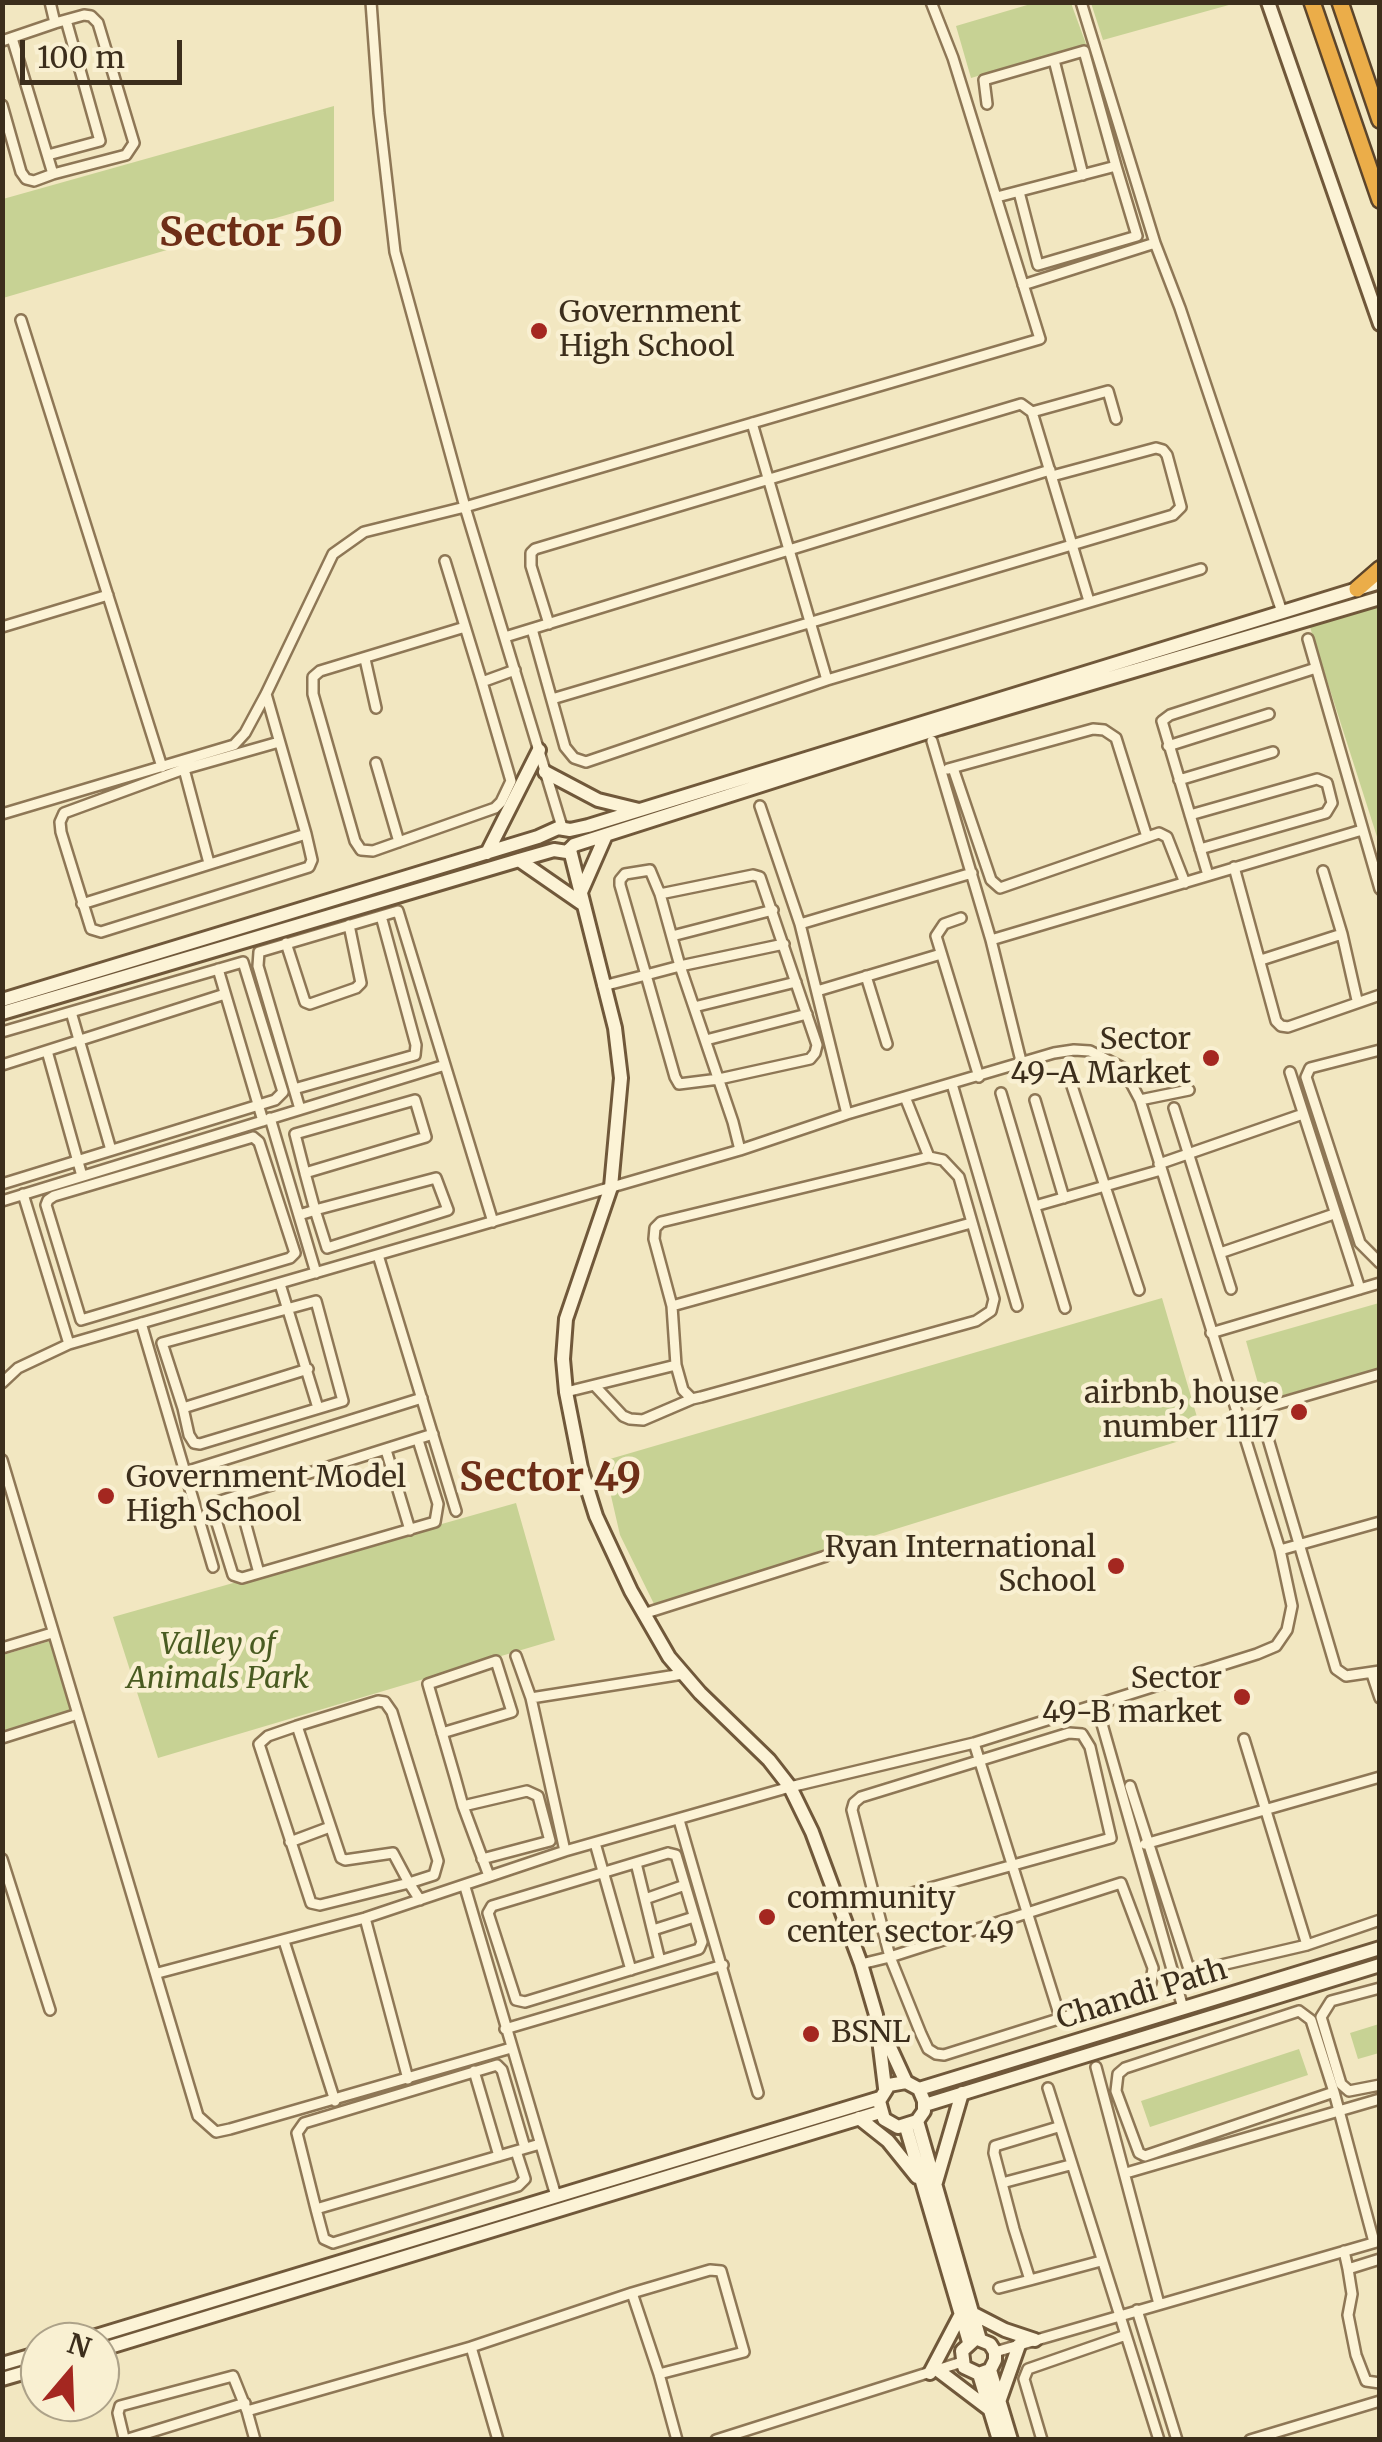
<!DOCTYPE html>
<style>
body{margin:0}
#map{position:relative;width:1382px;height:2442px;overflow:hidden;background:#f2e7c1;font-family:Merriweather,serif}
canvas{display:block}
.frame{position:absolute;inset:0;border:5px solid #3c2e1c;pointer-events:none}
.north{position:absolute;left:20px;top:2322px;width:100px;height:100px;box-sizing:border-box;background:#f9f0d2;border:2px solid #ada289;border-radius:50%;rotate:19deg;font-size:28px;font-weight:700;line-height:40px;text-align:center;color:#3c2e1c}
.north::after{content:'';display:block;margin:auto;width:35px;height:45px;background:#a42720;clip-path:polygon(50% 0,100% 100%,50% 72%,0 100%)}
.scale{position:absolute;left:20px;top:40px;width:162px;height:45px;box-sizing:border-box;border:5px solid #3c2e1c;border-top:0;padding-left:12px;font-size:30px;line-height:35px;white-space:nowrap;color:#3c2e1c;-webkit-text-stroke:8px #f9f0d2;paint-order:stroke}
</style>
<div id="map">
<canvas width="1382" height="2442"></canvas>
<div class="frame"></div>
<div class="north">N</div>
<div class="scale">100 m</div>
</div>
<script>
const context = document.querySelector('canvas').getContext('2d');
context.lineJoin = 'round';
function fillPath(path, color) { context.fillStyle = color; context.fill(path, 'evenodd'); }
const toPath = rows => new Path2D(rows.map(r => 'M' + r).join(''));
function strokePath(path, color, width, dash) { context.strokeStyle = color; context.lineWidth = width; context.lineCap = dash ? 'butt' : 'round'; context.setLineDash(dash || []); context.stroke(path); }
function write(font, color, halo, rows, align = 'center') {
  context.font = font + ' Merriweather,serif'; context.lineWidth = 9; context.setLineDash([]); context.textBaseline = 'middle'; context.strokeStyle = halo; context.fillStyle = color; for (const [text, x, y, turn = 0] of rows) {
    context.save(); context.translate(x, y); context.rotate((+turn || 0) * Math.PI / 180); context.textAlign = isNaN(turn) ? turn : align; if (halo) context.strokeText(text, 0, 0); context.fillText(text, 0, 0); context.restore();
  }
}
fillPath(toPath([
 [1034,3,1071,3,1086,44,971,78,956,26],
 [1091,3,1091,2,1236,3,1103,40],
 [334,106,334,201,3,298,3,199],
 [1379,604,1379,843,1309,624],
 [1162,1298,1202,1434,654,1604,620,1535,603,1461],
 [1379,1303,1379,1368,1263,1401,1246,1341],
 [516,1503,555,1640,158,1758,113,1617],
 [50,1641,72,1712,3,1733,3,1655],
 [1379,2024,1379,2053,1358,2059,1350,2033],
 [1299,2049,1308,2075,1150,2127,1141,2101]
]), '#c7d294');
const street = toPath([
 [371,2,379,113,395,252,465,507,562,827],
 [2,41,55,23,50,2],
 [1054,60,1083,175],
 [987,104,984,80,1084,51,1116,166,997,197],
 [2,105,21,172,26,179,34,181,53,174,12,38],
 [48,155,100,141,66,20],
 [53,174,126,155,134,143,98,23,91,16,84,15,55,23],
 [1019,192,1038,265,1137,236,1116,166],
 [1155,243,1180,308,1282,612],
 [1023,285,1155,243,1081,2],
 [21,320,162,767],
 [1032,412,1108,391,1116,419],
 [752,423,827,680],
 [445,561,482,682,515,670],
 [549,624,531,566,531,553,535,549,1021,404,1032,412,1089,601],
 [2,627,108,595],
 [465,627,320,671,313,677,313,694,355,841,361,850,373,851,495,808,501,802,511,781,482,682],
 [532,629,565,747,574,758,586,762,827,680,1201,569],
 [505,637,1050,470],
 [1308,639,1380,889],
 [365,659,376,708],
 [552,699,1173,515,1181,507,1167,455,1163,450,1156,448,1052,476],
 [932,741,991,940,1022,1065],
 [279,742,184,769,64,813,60,822,61,832,91,929,101,932,309,867,312,860,306,834],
 [1168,746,1269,714],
 [376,763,399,842],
 [953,768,991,880,1000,888,1159,833,1167,837,1185,883],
 [184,769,209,863],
 [948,769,1093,729,1104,730,1116,738,1147,837],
 [1179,780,1273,752],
 [760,806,800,924,847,1114],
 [2,814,234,745,245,733,266,694,333,554,364,532,465,507,1040,339,953,58,931,2],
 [1190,815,1317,779,1327,783,1332,803,1326,813,1200,849],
 [1234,867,1276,1021,1281,1026,1288,1027,1380,995],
 [1323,871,1342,934],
 [1208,875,1162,721,1170,715,1316,668],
 [82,904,306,834,266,694],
 [961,918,944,924,936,936,979,1077],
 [800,924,972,873],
 [672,936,773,910],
 [991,940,1362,830],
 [286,943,305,1002,310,1004,356,988,361,983,349,925],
 [1261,960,1342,934,1357,1000],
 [218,969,263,1121],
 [866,976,887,1044],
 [603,986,646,975,680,966,660,894,753,875,760,877,817,1045,815,1053,810,1059,719,1079,679,1084,675,1077,646,975,620,885,620,880,625,874,650,870,660,894],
 [817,991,941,954],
 [694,1007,796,982],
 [71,1012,111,1150],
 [2,1032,243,962,283,1092,275,1100,2,1184],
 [706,1040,807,1014],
 [1380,1050,1310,1068,1306,1077,1360,1243,1380,1263],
 [47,1051,82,1176],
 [2,1065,225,994],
 [1290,1072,1360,1289],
 [952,1084,1017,1306],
 [1072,1086,1139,1290],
 [294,1089,415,1055,416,1045,381,916],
 [1001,1093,1065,1308],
 [905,1097,929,1157],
 [1035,1100,1064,1198],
 [1140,1100,1189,1090],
 [1174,1108,1231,1289],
 [300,1109,258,966,259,952,398,911,493,1222],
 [270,1118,316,1273],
 [253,1137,259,1142,295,1253,290,1258,81,1320,46,1205,48,1200,54,1196,253,1137],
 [740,1150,733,1122,680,966,784,944],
 [929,1157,943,1160,959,1177,994,1299,991,1311,976,1321,701,1397,692,1399,683,1390,676,1365,672,1306,654,1239,655,1228,661,1222,929,1157],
 [1159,1164,1303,1114],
 [23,1194,69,1344],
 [2,1201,445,1065],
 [1035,1206,1161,1170],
 [299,1215,309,1212,315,1210,436,1178,448,1210,327,1248,315,1210,305,1173,426,1137,415,1100,295,1134,305,1173],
 [1220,1253,1334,1214],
 [378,1255,456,1511],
 [280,1284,318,1408],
 [672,1306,971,1223],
 [141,1323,213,1567],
 [1211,1333,1380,1283],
 [1380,1374,1267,1407,1261,1415,1336,1669,1346,1676,1380,1671],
 [2,1383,18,1368,69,1344,740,1150,847,1114,1054,1053,1074,1050,1090,1051,1123,1068,1140,1100,1280,1550,1292,1606,1287,1630,1276,1646,1257,1654,974,1743,790,1787,565,1851,365,1918,158,1973],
 [595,1386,623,1416,630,1419,643,1420,692,1399],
 [566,1392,676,1365],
 [183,1408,189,1435,194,1443,200,1444,343,1401,316,1301,162,1343,183,1408,308,1369],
 [418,1440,438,1504,435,1522,242,1578,233,1575,211,1504,433,1434],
 [386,1450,410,1530],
 [2,1460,198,2116,216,2132,230,2129,511,2048],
 [185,1472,422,1398],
 [238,1496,259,1573],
 [1280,1550,1380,1522],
 [643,1614,826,1556],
 [2,1648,52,1633],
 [516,1656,531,1698,565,1851],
 [1372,1674,1380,1698],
 [531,1698,683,1674],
 [1096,1703,1183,2008],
 [297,1726,341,1858,345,1860,393,1853,409,1883,320,1905,311,1903,259,1744,268,1736,297,1726,378,1701,385,1702,392,1712,438,1861,434,1875,409,1883,420,1900],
 [442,1733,512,1712,496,1661,428,1684,430,1691,455,1777,463,1806,489,1876],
 [2,1738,78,1714],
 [1244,1739,1307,1945],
 [974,1743,1060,2017],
 [1130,1786,1188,1966,1200,1970,1307,1945,1380,1920],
 [463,1806,527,1791,538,1796,550,1841,482,1859],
 [679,1820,758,2093],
 [290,1842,330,1827],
 [595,1843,631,1970],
 [1145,1844,1380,1777],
 [668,1853,676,1855,702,1942,699,1949,525,2002,516,2000,488,1913,492,1906,668,1853],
 [2,1859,50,2010],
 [636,1863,660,1961],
 [465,1887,556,2196],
 [645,1899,685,1885],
 [365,1918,408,2079],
 [653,1930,694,1917],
 [284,1941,335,2101],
 [861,1964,890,1957,1121,1883,1153,1968,1151,1983,1141,1993,944,2055,936,2054,928,2049,921,2034,890,1957,876,1903,852,1810,854,1803,861,1797,1069,1733,1082,1734,1090,1747,1111,1838,876,1903],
 [1380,1988,1331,2001,1321,2017,1341,2084,1349,2091,1380,2085],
 [1299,2011,1311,2020,1334,2092,1145,2156,1139,2153,1116,2091,1118,2074,1125,2068,1299,2011],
 [505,2029,723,1965],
 [1096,2067,1159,2304],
 [474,2071,499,2156],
 [1048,2088,1126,2335],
 [1334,2092,1374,2242],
 [1058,2127,995,2146,994,2153,1014,2229,1030,2280,1101,2261],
 [525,2148,502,2070,497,2065,304,2123,297,2133,316,2209,540,2144],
 [1126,2173,1380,2099],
 [1002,2183,1070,2165],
 [316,2209,324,2239,333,2243,518,2186,525,2179,516,2151],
 [1344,2251,1348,2269,1380,2259],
 [1348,2269,1352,2294,1348,2315,1356,2355,1366,2381,1380,2383],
 [999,2288,1030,2280],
 [632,2293,659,2374],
 [1137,2310,1177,2440],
 [471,2347,632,2293,710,2270,721,2271,744,2352,659,2374,677,2440],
 [995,2352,1380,2241],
 [124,2438,118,2413,120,2406,233,2376,247,2411],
 [125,2440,245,2403],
 [255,2440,247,2411,471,2347,498,2440],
 [716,2440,962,2362],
 [1042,2440,1024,2379,1028,2369,1126,2335,1159,2440],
 [1250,2440,1380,2401]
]);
const secondary = toPath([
 [1268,2,1380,324],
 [545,772,598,800,639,810],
 [570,850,615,1028,621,1078,611,1187,566,1319,563,1359,566,1392,581,1468,596,1516,631,1591,669,1657,700,1693,769,1760,790,1787,812,1832,861,1964,876,2015,885,2088],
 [487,853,539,750],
 [519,860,584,905],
 [581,892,606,835],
 [2,1000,538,837,558,828,570,830,588,826,1380,582],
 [2,1013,519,860,554,850,567,852,574,845,940,728,1380,598],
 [883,2032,906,2082,919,2089,924,2101,924,2111,917,2121,898,2127,884,2119,879,2101,889,2085,906,2082],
 [919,2089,1380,1948],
 [925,2105,1380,1965],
 [859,2118,888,2141,917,2177],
 [917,2121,980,2340,990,2344,995,2352,995,2360,990,2370,1011,2440],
 [906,2127,969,2342],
 [936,2182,962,2093],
 [972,2313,1005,2330,1035,2340],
 [974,2340,962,2351,964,2367,979,2374,990,2370],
 [76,2342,880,2098],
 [100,2350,880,2112],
 [2,2364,40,2353],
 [939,2371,989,2409],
 [930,2373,961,2314],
 [979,2374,999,2440],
 [2,2379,40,2368],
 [1000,2399,1019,2345]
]);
const highway = toPath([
 [1312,2,1380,200],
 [1340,2,1380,120],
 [1357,589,1380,569]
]);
strokePath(street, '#8e7756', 14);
strokePath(secondary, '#70583a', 18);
strokePath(highway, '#5c452b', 20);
strokePath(street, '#fcf3d6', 9);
strokePath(secondary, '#fcf3d6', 12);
strokePath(highway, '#ebad49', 15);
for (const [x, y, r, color] of [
 [539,331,10,"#a42720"],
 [1211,1058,10,"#a42720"],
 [1299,1412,10,"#a42720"],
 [106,1496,10,"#a42720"],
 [1116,1566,10,"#a42720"],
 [1242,1697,10,"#a42720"],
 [767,1917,10,"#a42720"],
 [811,2034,10,"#a42720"]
]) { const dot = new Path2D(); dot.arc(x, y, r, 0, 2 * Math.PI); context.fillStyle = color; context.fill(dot); strokePath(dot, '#f9f0d2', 4); }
write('30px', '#3c2e1c', '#f9f0d2', [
 ["Government",559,314],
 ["High School",559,348],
 ["Sector",1191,1041,"right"],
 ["49-A Market",1191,1075,"right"],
 ["airbnb, house",1279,1395,"right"],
 ["number 1117",1279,1429,"right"],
 ["Government Model",126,1479],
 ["High School",126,1513],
 ["Ryan International",1096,1549,"right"],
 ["School",1096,1583,"right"],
 ["Sector",1222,1680,"right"],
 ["49-B market",1222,1714,"right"],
 ["community",787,1900],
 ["center sector 49",787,1934],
 ["BSNL",831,2034]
], 'left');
write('italic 30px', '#495b21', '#f9f0d2', [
 ["Valley of",218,1646],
 ["Animals Park",218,1680]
]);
write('30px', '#3c2e1c', '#f9f0d2', [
 ["Chandi Path",1142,1995,-17]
]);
write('bold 40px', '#6e2e17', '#f9f0d2', [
 ["Sector 50",251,235],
 ["Sector 49",550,1480]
]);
</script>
